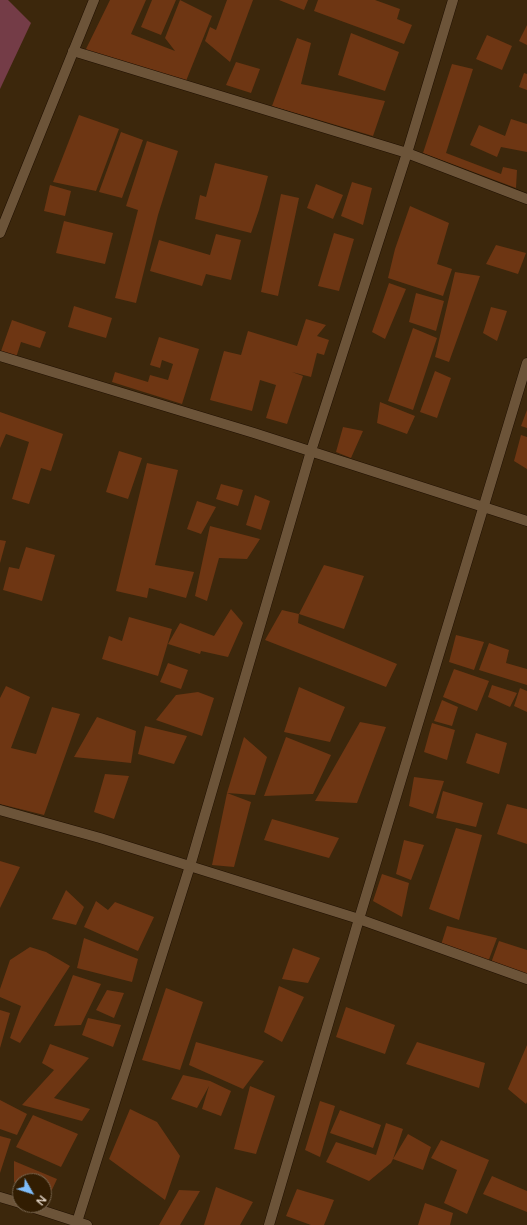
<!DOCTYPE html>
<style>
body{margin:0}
#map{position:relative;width:527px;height:1225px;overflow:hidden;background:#3c270c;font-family:"Varela Round",sans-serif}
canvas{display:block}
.north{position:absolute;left:12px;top:1173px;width:40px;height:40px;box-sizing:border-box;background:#321d02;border:1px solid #77654e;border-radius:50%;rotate:129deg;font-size:11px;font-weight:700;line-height:16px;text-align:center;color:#ded0c1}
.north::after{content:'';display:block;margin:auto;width:14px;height:18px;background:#7fbdfa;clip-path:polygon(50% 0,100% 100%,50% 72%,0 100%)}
</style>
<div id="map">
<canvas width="527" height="1225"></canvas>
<div class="north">N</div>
</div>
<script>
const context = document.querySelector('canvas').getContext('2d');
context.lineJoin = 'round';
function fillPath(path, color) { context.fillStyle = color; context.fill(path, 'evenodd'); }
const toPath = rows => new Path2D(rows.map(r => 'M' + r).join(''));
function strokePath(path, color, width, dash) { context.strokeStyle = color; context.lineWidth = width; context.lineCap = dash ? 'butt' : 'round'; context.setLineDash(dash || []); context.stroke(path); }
fillPath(toPath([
 [0,0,8,0,31,23,0,89]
]), '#743c47');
fillPath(toPath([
 [110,0,146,0,131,34,175,51,165,38,180,0,212,16,186,81,85,51],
 [152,0,176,0,161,35,141,27],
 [227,0,253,0,230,62,205,41,210,27,216,30],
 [279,0,308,0,304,10],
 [318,0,375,0,400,9,397,19,412,25,404,44,314,11],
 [527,25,527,45,519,41],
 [351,33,399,52,385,91,338,75],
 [487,35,512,46,502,70,476,59],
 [297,38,311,43,301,84,385,101,373,136,272,106],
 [236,62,260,69,251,93,226,85],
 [452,64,473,69,446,153,501,174,503,167,517,170,516,188,423,153],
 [524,73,527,74,527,90,519,87],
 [79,115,119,129,96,191,53,182],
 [511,119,527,124,527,152,501,147,497,157,470,145,479,125,505,136],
 [121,132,143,140,122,198,99,192],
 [147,141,178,151,158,215,136,303,115,298,138,210,126,206],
 [215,163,268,176,259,210,251,233,195,219,200,195,206,197],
 [352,182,372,188,363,225,341,216],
 [316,184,343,195,333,219,307,208],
 [50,185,71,191,65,216,44,211],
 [281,194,299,198,278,296,261,292],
 [410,206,449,223,437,264,452,269,443,296,388,278,395,249],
 [64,221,113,233,105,264,56,253],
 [334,233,354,239,339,291,318,286],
 [216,234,241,240,231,280,206,274,202,286,150,271,159,240,210,255],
 [496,245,526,253,518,274,486,264],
 [455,272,480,276,449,362,435,357],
 [389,283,406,289,385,339,372,332],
 [416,293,444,301,436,331,409,322],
 [74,306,112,318,106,338,68,327],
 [491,307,507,311,497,341,483,333],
 [306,319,326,325,317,336,329,340,324,355,317,353,311,377,292,372,303,376,287,424,266,418,276,385,260,380,252,411,210,400,224,351,241,355,248,331,297,346],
 [12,320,46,332,40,348,21,342,15,361,0,354],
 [413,328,437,338,413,410,388,401],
 [159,337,199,349,182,404,112,382,115,372,148,382,150,375,168,380,173,364,162,360,160,368,150,365],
 [435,371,451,378,437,418,420,412],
 [380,402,415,416,407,434,377,423],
 [527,410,527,428,521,426],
 [0,412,63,434,51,471,41,468,29,504,12,499,29,442,6,434,0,448],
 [343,427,363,431,351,458,336,452],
 [521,435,527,437,527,469,514,461],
 [119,451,142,458,128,499,106,492],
 [147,463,178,470,155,565,194,572,186,598,149,588,147,598,116,591],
 [221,484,243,490,238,506,216,499],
 [255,495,270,501,261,530,246,525],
 [197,501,216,507,201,534,187,529],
 [210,526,260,539,247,559,219,558,207,601,195,596],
 [0,540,6,541,0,563],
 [26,547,55,555,42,601,3,590,9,567,19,569],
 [324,565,364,576,344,629,299,614],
 [231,609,243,623,228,657,201,651,200,654,168,644,180,623,214,636],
 [282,610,299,614,298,623,397,664,386,687,265,640],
 [129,617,172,629,158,676,102,659,109,636,122,641],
 [456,635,484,642,474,670,449,662],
 [489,643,509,650,506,663,527,669,527,685,479,670],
 [168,663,188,670,181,689,160,682],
 [454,669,489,681,477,711,443,697],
 [492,685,517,693,510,707,488,697],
 [6,686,30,697,11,748,36,754,52,707,80,714,44,815,0,804,0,698],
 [299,687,345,707,330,742,284,732],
 [520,688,527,691,527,712,514,706],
 [198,692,214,698,202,736,156,720,176,695],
 [442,700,458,707,452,726,434,721],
 [97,717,136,731,131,763,74,757],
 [360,722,386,727,357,803,315,801],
 [432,723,455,730,447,760,424,752],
 [145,726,187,736,174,764,138,754],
 [476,733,507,743,499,774,466,763],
 [244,737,267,757,255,795,227,793],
 [286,737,331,755,313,794,264,796],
 [105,774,129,776,114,819,94,812],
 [414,777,444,781,433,814,409,806],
 [443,791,483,803,476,827,436,818],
 [227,793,251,802,234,867,212,865],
 [507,804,527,809,527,844,497,834],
 [272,819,339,838,329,858,264,840],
 [456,828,482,835,459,920,429,909],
 [404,840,424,845,411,880,396,874],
 [0,861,20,867,0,908],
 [382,874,409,883,402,917,373,901],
 [66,890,84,907,76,925,52,919],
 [96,901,108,910,115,902,154,917,138,951,84,927],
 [447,926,497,938,488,962,440,948],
 [84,938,138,959,132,982,77,968],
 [499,941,527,950,527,976,491,963],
 [30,947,46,952,70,966,20,1043,10,1038,21,1006,0,997,0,989,10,960],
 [293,948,320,958,308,983,282,979],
 [73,975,101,984,81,1025,54,1026],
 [279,986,304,997,282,1042,264,1032],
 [166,988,203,1002,180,1070,142,1060],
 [107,990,124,993,114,1018,96,1010],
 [346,1007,395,1025,385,1054,336,1037],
 [0,1010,10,1013,0,1048],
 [88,1018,121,1025,113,1047,82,1035],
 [196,1042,264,1061,243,1089,189,1065],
 [417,1042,485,1063,479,1088,406,1064],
 [50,1044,89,1058,54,1098,90,1109,82,1121,22,1105,54,1070,42,1063],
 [527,1045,527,1102,526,1104,508,1089],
 [183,1075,210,1081,231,1091,221,1116,202,1109,209,1086,197,1108,171,1099],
 [250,1086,275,1096,256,1154,234,1149],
 [0,1100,27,1114,17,1135,0,1129],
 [320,1101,335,1106,320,1157,305,1150],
 [130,1109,157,1122,180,1156,165,1200,109,1159],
 [340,1110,381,1125,373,1148,330,1133],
 [33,1115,78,1134,61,1167,16,1147],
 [386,1123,403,1129,393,1159,408,1134,431,1147,423,1170,393,1159,391,1163,369,1181,326,1162,336,1142,376,1155],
 [0,1136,11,1139,0,1173],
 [441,1140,489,1160,467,1214,444,1203,457,1170,431,1158],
 [14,1161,57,1179,44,1207,44,1181,20,1181,20,1186,14,1182],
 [492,1176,527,1191,527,1212,483,1194],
 [216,1187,253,1202,240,1225,204,1225],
 [297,1189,334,1200,324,1225,311,1225,286,1216],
 [179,1190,200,1191,180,1225,159,1225],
 [425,1203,453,1213,450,1225,418,1225]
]), '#6e3613');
const minor = toPath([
 [73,51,407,153,527,199],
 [0,233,94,0],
 [0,356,254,433,527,521],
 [0,1197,20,1203],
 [25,1205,87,1225],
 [76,1225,190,866,311,451,407,153,453,0],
 [269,1225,359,919,527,363]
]);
const tertiary = toPath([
 [0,810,100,838,359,919,527,979]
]);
strokePath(minor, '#201000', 11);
strokePath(tertiary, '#201000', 11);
strokePath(minor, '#6c5439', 10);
strokePath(tertiary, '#6c5439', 10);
</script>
